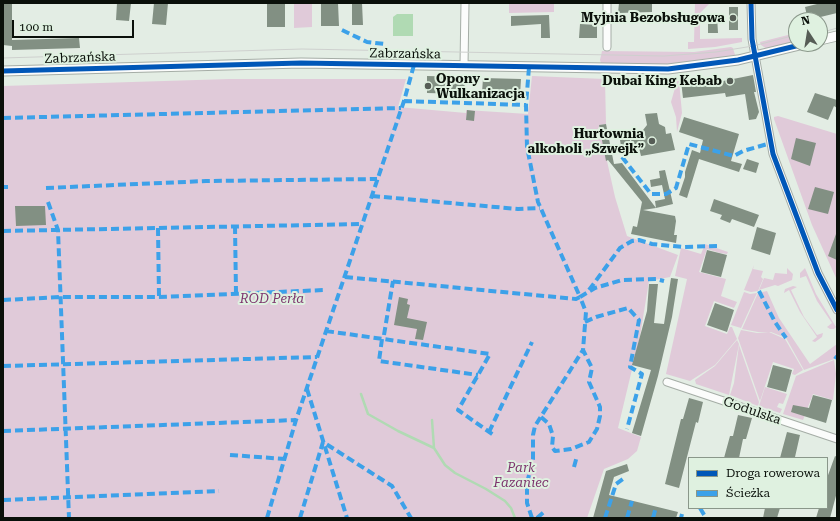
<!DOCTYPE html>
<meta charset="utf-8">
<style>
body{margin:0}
#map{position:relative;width:840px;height:521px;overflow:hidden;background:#e3ede4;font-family:"Roboto Serif",serif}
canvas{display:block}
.frame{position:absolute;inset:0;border:4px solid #0a100a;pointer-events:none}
.legend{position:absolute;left:688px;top:457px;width:140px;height:52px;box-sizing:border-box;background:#dff1e0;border:1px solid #8a978a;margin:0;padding:5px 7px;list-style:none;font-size:12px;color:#0a100a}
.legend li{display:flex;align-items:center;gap:8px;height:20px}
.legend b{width:20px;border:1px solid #8a978a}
.north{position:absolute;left:788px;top:12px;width:40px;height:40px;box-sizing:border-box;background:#dff1e0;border:1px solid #8a978a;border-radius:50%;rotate:348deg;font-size:11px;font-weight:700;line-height:16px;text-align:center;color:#0a100a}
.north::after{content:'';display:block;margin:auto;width:14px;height:18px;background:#565d56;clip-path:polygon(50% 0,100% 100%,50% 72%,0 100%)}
.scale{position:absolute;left:12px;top:20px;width:122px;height:18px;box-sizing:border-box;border:2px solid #0a100a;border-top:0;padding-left:5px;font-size:12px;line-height:14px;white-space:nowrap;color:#0a100a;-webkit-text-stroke:3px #dff1e0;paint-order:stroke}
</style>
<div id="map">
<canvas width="840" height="521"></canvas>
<div class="frame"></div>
<ul class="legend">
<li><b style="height:5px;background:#0057b8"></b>Droga rowerowa</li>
<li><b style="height:5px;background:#3ca1e9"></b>Ścieżka</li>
</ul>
<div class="north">N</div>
<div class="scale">100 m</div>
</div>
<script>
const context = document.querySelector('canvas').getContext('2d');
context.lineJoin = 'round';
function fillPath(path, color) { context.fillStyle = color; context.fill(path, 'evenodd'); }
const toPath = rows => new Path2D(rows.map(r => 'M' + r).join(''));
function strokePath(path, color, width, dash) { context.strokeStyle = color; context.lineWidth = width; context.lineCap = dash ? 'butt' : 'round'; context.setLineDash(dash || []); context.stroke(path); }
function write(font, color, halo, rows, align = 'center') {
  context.font = font + ' "Roboto Serif",serif'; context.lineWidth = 4; context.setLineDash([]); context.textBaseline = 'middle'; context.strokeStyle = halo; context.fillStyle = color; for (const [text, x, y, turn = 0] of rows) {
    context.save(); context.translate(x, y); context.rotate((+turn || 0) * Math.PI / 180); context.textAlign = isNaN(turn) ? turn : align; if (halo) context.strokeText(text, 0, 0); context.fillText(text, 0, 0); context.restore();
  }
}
fillPath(toPath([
 [294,3,312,3,312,27,294,28],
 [509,3,554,3,554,12,509,13],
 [695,3,710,3,700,13,700,39,742,38,742,42,715,47,688,49,688,42,694,42],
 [796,33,796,42,767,49,761,45,760,42],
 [731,47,733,48,735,55,659,65,601,63,600,60,602,51,694,52],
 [532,76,605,79,606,124,599,125,615,197,627,236,678,255,670,277,649,281,640,336,618,428,641,437,637,451,628,459,604,469,587,518,3,518,3,86,229,79,406,79,398,107,466,113,466,110,528,114],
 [677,81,679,81,682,113,677,132,676,117,671,102],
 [778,116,837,134,837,280,812,225,774,119,774,117],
 [705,244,728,252,727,254,720,253,707,249,699,272,726,279,721,296,737,302,734,308,714,301,705,326,727,334,730,327,732,327,737,339,715,365,690,381,666,374,687,279,675,276,681,248,701,254],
 [754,265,753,269,763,271,761,277,763,279,758,291,751,292,744,290],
 [787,268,793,274,792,280,778,286,775,285,759,290,764,278,773,280,775,273,787,274],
 [805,268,816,294,836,327,834,329,830,329,827,327,832,323,817,301,806,276,800,278,800,273],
 [793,286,797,287,791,290,804,317,817,335,823,333,822,337,815,342,812,341,817,337,800,312,789,290,784,293,785,289],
 [767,291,779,318,810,364,837,344,837,358,804,370,786,338,771,332,758,332,742,329,758,293],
 [744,292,750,294,757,293,741,328,731,325],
 [741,330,757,333,769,332,785,339,803,370,795,375,792,374,794,369,773,362,760,401,738,338],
 [737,340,739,344,729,395,696,384,695,380,715,366],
 [739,345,759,402,758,406,730,395,734,383],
 [834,360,836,374,833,400,813,394,803,420,783,414,796,376],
 [765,387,787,394,783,404,779,403,777,407,782,409,780,413,759,406]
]), '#e0cad9');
fillPath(toPath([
 [397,14,413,14,413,36,393,36,393,17]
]), '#b0dab3');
strokePath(toPath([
 [361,394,368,414,398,431,434,448],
 [432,420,434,448,445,465,455,473,486,489,505,501,511,508,515,518]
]), '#b0dab3', 2.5);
fillPath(toPath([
 [3,3,12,3,12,40,79,38,80,48,12,50,12,44,12,46,3,45],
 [117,3,131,3,129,21,116,20],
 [154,3,168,3,166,25,152,24],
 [267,3,285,3,285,27,267,27],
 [321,3,338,3,339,26,321,26],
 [352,3,362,3,363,25,352,25],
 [619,3,652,3,652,12,618,13],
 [821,3,837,3,837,13,808,20,805,7],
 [729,7,738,7,738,30,729,30],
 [549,15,550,38,541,38,541,24,511,26,511,16],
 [717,16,718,33,708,33,708,17],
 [580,24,597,25,597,38,579,38],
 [753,75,756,92,754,92,759,112,756,119,749,120,745,94,726,97,725,93,683,98,681,81,712,77,713,83],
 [427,76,465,77,464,94,427,93],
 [483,78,521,79,520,95,482,93],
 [815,93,837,100,837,108,834,106,828,120,807,112],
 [467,110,475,111,474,121,466,120],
 [657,113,659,124,665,127,666,134,671,133,675,150,641,156,639,148,633,149,631,139,622,153,619,133,643,130,647,125,645,114],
 [684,117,739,134,731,161,742,164,739,172,699,159,687,198,679,195,685,177,685,172,692,150,700,153,703,140,679,132],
 [606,124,614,164,622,163,656,208,643,210,675,216,676,221,674,235,677,235,676,243,631,234,633,226,637,227,642,202,608,160,606,161,599,125],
 [796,138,816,143,810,166,791,159],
 [747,159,759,163,756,173,743,169],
 [665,170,673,204,656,208,655,201,665,199,662,185,651,187,650,180,660,178,659,171],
 [815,187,834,192,828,214,808,209],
 [714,199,759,215,754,227,732,219,730,223,720,219,722,215,710,211],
 [15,206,45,206,46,225,16,226],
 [757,227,776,233,770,255,751,249],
 [836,234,837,234,837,260,828,256],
 [707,250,727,255,721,277,701,272],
 [671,278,678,279,672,317,658,376,641,436,632,433,651,370,632,365,647,311,649,284,658,284,654,323,664,324],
 [399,297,408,299,407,304,410,305,407,318,427,322,423,340,415,339,417,329,394,325],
 [715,303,734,310,727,332,707,325],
 [773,365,792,370,786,392,767,387],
 [813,395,832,400,826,423,791,412,793,405,809,408],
 [689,398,703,402,698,423,696,422,679,488,665,484,681,419,683,419],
 [738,415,752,418,746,439,743,439,739,458,724,458,730,436,733,436],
 [787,432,800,435,795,457,780,458],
 [835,456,837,457,837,492,830,518,816,518,819,508,827,508,827,478],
 [627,464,629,471,614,477,609,495,678,512,676,518,593,518,606,471],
 [765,508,780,508,777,518,763,518]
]), '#829083');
const minor = toPath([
 [751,3,752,39,773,154,818,273,837,310],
 [607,47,607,3],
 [464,66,465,3],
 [667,382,837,439]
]);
const tertiary = toPath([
 [820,40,837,36],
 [3,71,301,63,668,69,738,60,804,44]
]);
strokePath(minor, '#a5ada6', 9);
strokePath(tertiary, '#a5ada6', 11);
strokePath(minor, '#fbfcfb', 7);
strokePath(tertiary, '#fbfcfb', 9);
strokePath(toPath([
 [820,33,837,28],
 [3,58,302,49,664,56,716,52,753,46,796,35]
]), '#ced0ce', 1);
strokePath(toPath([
 [342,30,367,42,385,44],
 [404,101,526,105],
 [3,118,401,108],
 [622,157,651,194,666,194,676,188,689,144,734,156,743,151,771,143],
 [3,187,8,187],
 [46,188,206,181,377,179],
 [372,196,518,209,540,208],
 [48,202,58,230,69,518],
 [235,226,236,293],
 [158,228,159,297],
 [3,231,362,224],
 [345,277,576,299,580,297,538,202,527,147,526,105,529,67],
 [589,290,620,248,632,241,639,240,652,244,683,247,717,246],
 [759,291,775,322,786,338],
 [3,300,61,297,159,297,325,290],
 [585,322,596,317,628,308,639,320,630,367,642,374,627,429],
 [326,331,490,354,458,410,495,436],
 [384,335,393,281],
 [382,339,379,361,478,375],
 [835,359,837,356],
 [3,366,317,357],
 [307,389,347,518],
 [541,417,549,424,553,436,552,447,555,451,571,449,589,442,597,429,600,416,600,407,589,382,592,368,583,350,586,312,580,297,595,288,622,280,656,279,664,281],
 [3,431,296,420],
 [489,432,532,342],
 [230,455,286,459],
 [574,467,577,456],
 [3,500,219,491],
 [700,508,706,518],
 [267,518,296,420,404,101,414,65],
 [300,518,323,442,392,486,411,518],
 [532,518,527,503,527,490,528,479,533,459,533,435,535,426,583,350],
 [537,518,544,512],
 [605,518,616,484,623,479],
 [627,518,632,501],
 [653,518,656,507],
 [681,518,682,514]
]), '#3ca1e9', 4, [8, 4]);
strokePath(toPath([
 [751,3,752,39,773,154,818,273,837,310],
 [3,71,301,63,668,69,738,60,804,44]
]), '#0057b8', 5);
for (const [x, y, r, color] of [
 [733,18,4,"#565d56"],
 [730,81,4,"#565d56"],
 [428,86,4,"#565d56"],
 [652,141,4,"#565d56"]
]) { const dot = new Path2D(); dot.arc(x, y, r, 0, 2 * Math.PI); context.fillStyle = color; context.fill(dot); strokePath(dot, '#dff1e0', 1.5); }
write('bold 13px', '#0a100a', '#dff1e0', [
 ["Myjnia Bezobsługowa",725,18],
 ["Opony -",436,79,"left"],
 ["Wulkanizacja",436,94,"left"],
 ["Dubai King Kebab",722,81],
 ["Hurtownia",644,134],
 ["alkoholi „Szwejk”",644,149]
], 'right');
write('13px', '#0a100a', '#dff1e0', [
 ["Zabrzańska",405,54,1],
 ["Zabrzańska",80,58,-2],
 ["Godulska",752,411,19]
]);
write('italic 13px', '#7d346d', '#dff1e0', [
 ["ROD Perła",272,299],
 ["Park",521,468],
 ["Fazaniec",521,483]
]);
</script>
